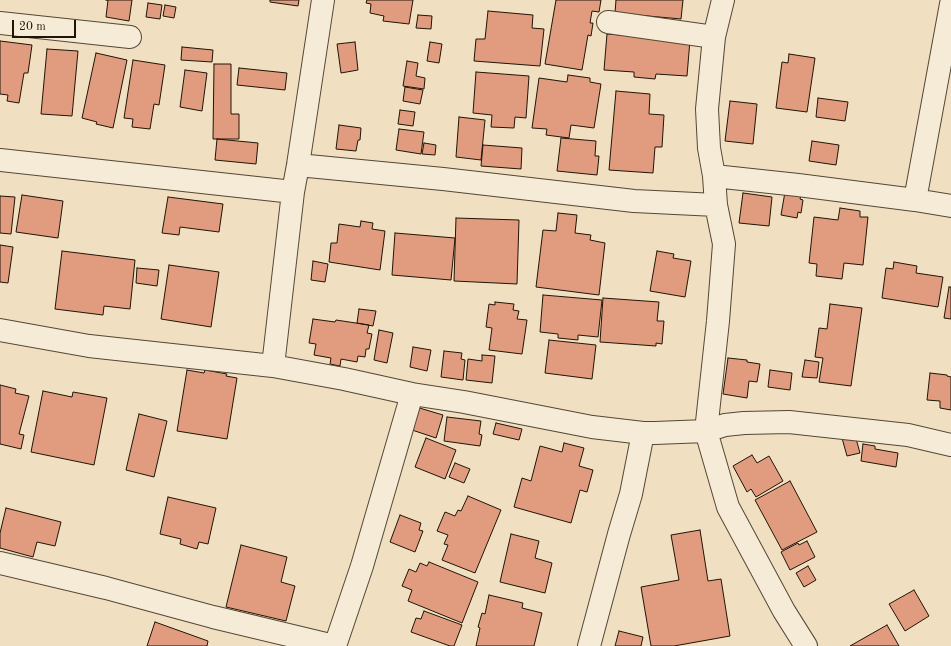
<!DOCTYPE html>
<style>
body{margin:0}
#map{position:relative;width:951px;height:646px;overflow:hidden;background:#f0e0c1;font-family:"Old Standard TT",serif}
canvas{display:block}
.scale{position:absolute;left:12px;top:20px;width:64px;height:18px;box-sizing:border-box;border:2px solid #201406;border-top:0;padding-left:5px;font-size:12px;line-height:14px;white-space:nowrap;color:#201406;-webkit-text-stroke:3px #f5ebd7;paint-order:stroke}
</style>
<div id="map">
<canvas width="951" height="646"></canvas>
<div class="scale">20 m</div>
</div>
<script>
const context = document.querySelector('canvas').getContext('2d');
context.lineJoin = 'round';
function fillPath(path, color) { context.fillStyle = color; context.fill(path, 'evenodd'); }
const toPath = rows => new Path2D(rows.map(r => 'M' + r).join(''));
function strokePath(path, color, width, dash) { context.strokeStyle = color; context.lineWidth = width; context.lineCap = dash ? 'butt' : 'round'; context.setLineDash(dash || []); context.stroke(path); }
const building = toPath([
 [106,0,132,0,129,21,106,17,108,0,106,0],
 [270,0,299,0,298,6,270,2,270,0],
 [367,0,413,0,409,24,383,21,384,16,370,13,371,4,366,3,367,0],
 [556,0,601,0,599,12,592,11,590,23,593,23,591,36,588,35,582,70,545,64,556,0],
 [616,0,683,0,681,19,615,13,616,0],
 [148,3,162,5,160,19,146,17,148,3],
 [165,5,176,7,174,18,163,16,165,5],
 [488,11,533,15,532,28,544,29,540,66,474,61,476,39,485,39,488,11],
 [418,15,432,16,431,29,416,28,418,15],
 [607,34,690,40,687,76,656,74,655,79,634,77,634,72,604,70,607,34],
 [0,41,32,45,28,73,24,73,19,103,7,101,8,95,0,94,0,41],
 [355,42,358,70,341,73,337,44,355,42],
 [430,42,442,44,439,63,427,61,430,42],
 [182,47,213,50,212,62,181,60,182,47],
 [47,49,78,51,72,116,41,114,47,49],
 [96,53,127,60,113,128,96,124,97,122,82,118,96,53],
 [789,54,815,58,807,112,776,108,782,62,788,63,789,54],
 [133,60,165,65,159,105,154,104,150,129,132,127,133,119,124,118,133,60],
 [407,61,418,63,416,76,425,78,424,89,403,86,407,61],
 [214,64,231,64,231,114,239,114,239,139,213,139,214,64],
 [239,68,287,73,285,90,237,85,239,68],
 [185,70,207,73,202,111,180,107,185,70],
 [476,72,529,76,526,118,515,117,514,128,491,127,492,115,473,113,476,72],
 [568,75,590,78,590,82,601,84,594,128,571,125,569,138,546,135,547,129,532,128,539,78,567,82,568,75],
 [405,87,423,90,420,104,403,101,405,87],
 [616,91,650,94,649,114,664,115,662,147,655,147,653,173,609,170,616,91],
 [818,98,848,102,845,121,816,117,818,98],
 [730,101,757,104,753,144,725,141,730,101],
 [400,110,415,112,413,126,398,124,400,110],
 [459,117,485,120,481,160,456,157,459,117],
 [339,125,361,128,360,140,358,140,356,151,336,149,339,125],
 [399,129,424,132,421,154,396,150,399,129],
 [561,138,596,141,595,156,599,156,597,175,557,171,561,138],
 [217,139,258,143,256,164,215,160,217,139],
 [812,141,839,145,836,165,809,161,812,141],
 [424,143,436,145,435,155,422,154,424,143],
 [483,145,522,148,521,169,481,166,483,145],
 [785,192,801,195,800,199,803,200,801,213,798,212,797,218,781,215,785,192],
 [743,193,772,197,769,226,739,223,743,193],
 [22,195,63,201,58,238,16,232,22,195],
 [0,196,15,197,11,234,0,233,0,196],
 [168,197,223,204,219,232,180,227,179,235,162,233,168,197],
 [840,208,860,211,860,217,868,217,863,265,844,263,842,279,816,276,817,264,809,263,814,217,838,220,840,208],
 [558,213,577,215,575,233,591,235,590,240,605,243,599,295,536,287,543,230,556,231,558,213],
 [456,218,519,220,517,284,454,281,456,218],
 [361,221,373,223,372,229,385,231,380,270,329,262,331,243,337,243,339,224,360,227,361,221],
 [395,233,455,238,451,280,392,275,395,233],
 [0,245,13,247,8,283,0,282,0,245],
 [62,251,135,260,130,309,104,306,103,315,55,309,62,251],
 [657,251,674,254,673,258,691,261,685,297,650,291,657,251],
 [313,261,328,264,325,282,311,280,313,261],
 [894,262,917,266,916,273,943,277,938,307,882,298,886,268,893,269,894,262],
 [169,265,219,272,211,327,161,319,169,265],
 [137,268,159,270,157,286,136,283,137,268],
 [949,287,951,287,951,319,944,318,949,287],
 [543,295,602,300,598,337,578,335,578,340,558,338,558,334,540,332,543,295],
 [603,298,659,302,657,321,664,321,662,344,656,343,656,346,600,342,603,298],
 [495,302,514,304,513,310,519,311,517,319,527,320,522,354,489,350,492,328,486,327,489,304,495,305,495,302],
 [830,304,862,308,851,386,819,382,823,358,815,357,819,328,827,329,830,304],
 [359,309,376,311,373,326,357,323,359,309],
 [313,319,335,322,336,320,369,325,367,333,372,334,369,349,366,349,365,357,358,356,357,362,341,359,340,366,330,364,331,358,314,355,316,344,309,343,313,319],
 [379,330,393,333,387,363,374,360,379,330],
 [549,340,596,345,592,379,545,373,549,340],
 [413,347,431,350,427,371,410,367,413,347],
 [444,351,462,353,461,359,465,360,463,380,441,377,444,351],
 [482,355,495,356,492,383,466,380,468,359,482,361,482,355],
 [728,358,747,360,747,362,760,364,757,382,749,381,747,398,723,394,728,358],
 [805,360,819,362,817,378,802,377,805,360],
 [187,370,204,373,205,370,227,374,226,376,237,378,227,439,177,431,187,370],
 [770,370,792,373,790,390,768,387,770,370],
 [930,373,947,375,947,376,951,377,951,410,940,408,940,401,927,400,930,373],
 [0,385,16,389,15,393,29,396,19,434,24,435,21,449,0,444,0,385],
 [43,391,72,397,73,392,107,398,94,465,31,452,43,391],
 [416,407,443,415,436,438,409,429,416,407],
 [139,414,167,421,154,477,126,470,139,414],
 [447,417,481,421,479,434,482,435,480,446,444,441,447,417],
 [496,423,522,429,519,440,493,434,496,423],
 [855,435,860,453,847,456,842,438,855,435],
 [426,438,456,450,445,479,415,467,426,438],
 [564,443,584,448,579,466,593,470,587,492,580,490,571,523,514,507,522,478,531,481,540,446,562,452,564,443],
 [863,444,875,446,875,449,898,453,896,467,861,461,863,444],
 [752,455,757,463,769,456,783,481,756,497,751,489,747,492,733,466,752,455],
 [455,463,470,469,464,483,449,477,455,463],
 [790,481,817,532,782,550,755,500,790,481],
 [468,496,501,510,475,573,442,560,448,545,444,544,448,535,437,531,445,512,455,516,458,510,461,511,468,496],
 [168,497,216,508,208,544,199,542,197,549,180,544,181,539,160,534,168,497],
 [6,508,61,522,55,546,37,542,33,557,0,548,0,533,6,508],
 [400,515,421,523,419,530,423,531,415,552,390,542,400,515],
 [700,530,708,581,721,579,730,636,674,646,651,646,641,587,679,580,671,535,700,530],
 [511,534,539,541,535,558,552,563,545,593,500,582,511,534],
 [807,541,815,557,790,570,781,552,798,543,799,545,807,541],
 [241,545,287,557,281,582,295,586,286,621,226,607,241,545],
 [429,562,478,582,462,623,408,601,412,590,402,586,409,569,416,572,420,563,427,566,429,562],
 [808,566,816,580,804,587,796,573,808,566],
 [914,590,929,616,905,631,889,604,914,590],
 [489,595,523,603,522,608,542,613,534,646,476,646,480,628,478,627,482,613,485,614,489,595],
 [424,611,462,625,454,646,450,646,411,632,416,618,421,619,424,611],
 [155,622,208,641,207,646,147,646,155,622],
 [887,625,899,646,850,646,887,625],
 [619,631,643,637,641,646,615,646,619,631]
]);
fillPath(building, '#e19b7e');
strokePath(building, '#201406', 1);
const minor = toPath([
 [723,0,714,37,707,109,709,148,714,176,716,205,724,244,718,321,706,431,728,507,784,611,806,646],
 [608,22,714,37],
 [0,23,130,37],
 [0,160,293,192],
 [298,165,443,179,634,201,716,205],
 [714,176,798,185,915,200,951,206],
 [915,200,951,4],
 [0,330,89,346,273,366,344,379,412,394,464,402,592,427,643,433,655,433,706,431,725,425,744,423,789,422,908,435,951,445],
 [273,366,293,192,298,165,323,0],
 [0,563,106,588,213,617,334,646],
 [335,646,362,566,412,394],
 [589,646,619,534,631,494,643,433]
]);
strokePath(minor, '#544735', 24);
strokePath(minor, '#f5ebd7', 22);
</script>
